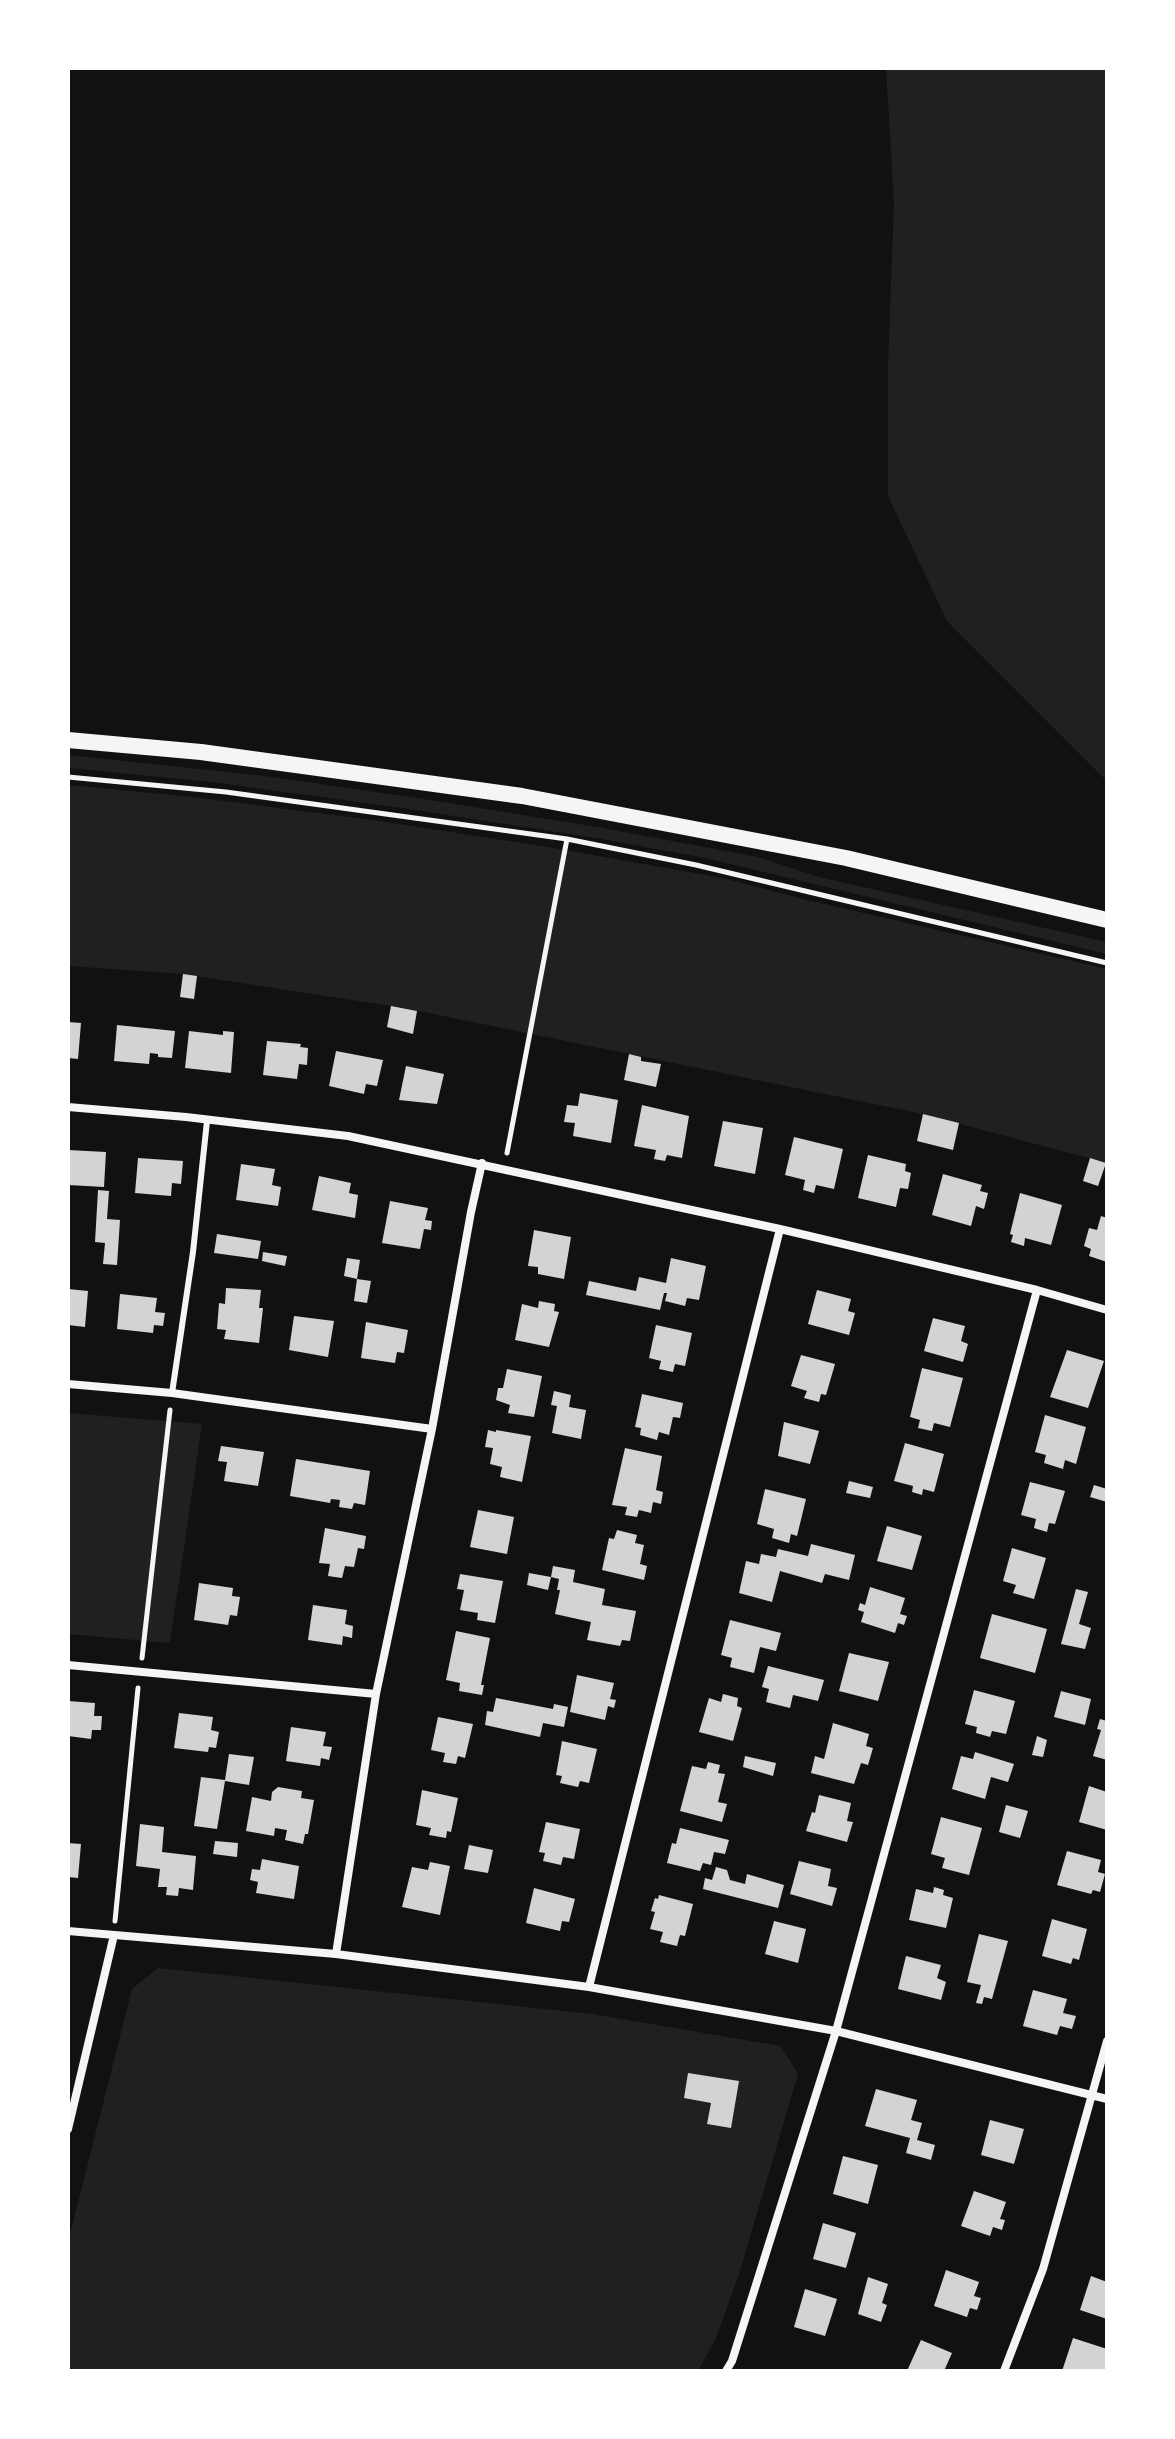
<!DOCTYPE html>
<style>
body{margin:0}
#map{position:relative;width:1175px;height:2439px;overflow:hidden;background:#111;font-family:Figtree,sans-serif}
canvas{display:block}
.frame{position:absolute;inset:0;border:70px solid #fff;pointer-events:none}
</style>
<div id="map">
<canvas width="1175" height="2439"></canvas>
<div class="frame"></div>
</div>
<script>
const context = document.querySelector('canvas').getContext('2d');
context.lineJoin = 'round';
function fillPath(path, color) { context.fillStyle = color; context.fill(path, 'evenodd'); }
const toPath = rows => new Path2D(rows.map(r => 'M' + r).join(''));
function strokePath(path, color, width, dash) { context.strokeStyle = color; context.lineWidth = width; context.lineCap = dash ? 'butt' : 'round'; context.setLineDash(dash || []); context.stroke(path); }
fillPath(toPath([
 [886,68,1107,68,1107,779,1104,778,947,621,888,496,888,366,894,203],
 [68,755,265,776,424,799,597,827,758,857,819,877,1107,942,1107,954,705,858,596,838,402,808,212,782,68,768],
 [68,785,193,797,373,820,548,847,723,878,807,900,1107,969,1107,1163,923,1114,404,1008,183,974,68,966],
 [68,1413,202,1424,170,1643,68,1634],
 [158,1968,592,2014,781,2046,798,2074,740,2271,716,2338,698,2371,68,2371,68,2242,132,1989]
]), '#202020');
fillPath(toPath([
 [183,974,197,976,194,999,180,997],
 [391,1006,417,1011,413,1034,387,1027],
 [68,1022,81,1023,78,1059,68,1058],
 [117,1025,175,1031,172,1058,158,1057,158,1054,150,1053,149,1064,114,1061],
 [189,1031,223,1035,223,1031,234,1032,231,1073,185,1068],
 [267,1041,301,1044,300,1047,308,1048,307,1065,299,1064,297,1079,263,1075],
 [336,1051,383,1060,377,1086,366,1084,364,1094,329,1086],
 [629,1054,641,1057,641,1061,661,1064,656,1087,624,1080],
 [406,1066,444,1074,437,1104,399,1100],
 [580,1093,618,1100,611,1143,573,1136,575,1123,564,1122,567,1105,578,1106],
 [642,1105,689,1116,682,1158,667,1155,665,1161,654,1159,656,1150,634,1146],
 [923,1114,959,1123,953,1150,917,1141],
 [723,1121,763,1128,755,1174,714,1166],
 [794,1137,843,1149,834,1189,816,1185,814,1193,803,1190,805,1180,785,1175],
 [68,1150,106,1152,104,1187,68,1185],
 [868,1155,906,1164,905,1171,911,1173,908,1189,900,1188,896,1207,858,1198],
 [138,1158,183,1161,181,1184,172,1183,171,1196,135,1193],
 [1090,1158,1106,1163,1098,1186,1083,1181],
 [241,1164,275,1169,272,1185,281,1187,278,1206,236,1200],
 [943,1174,982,1185,980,1191,988,1193,984,1209,976,1206,971,1226,932,1215],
 [319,1176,351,1183,349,1193,358,1195,355,1218,312,1210],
 [98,1190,109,1191,107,1219,120,1220,117,1265,103,1264,105,1243,95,1242],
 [1020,1193,1062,1205,1051,1245,1025,1238,1024,1246,1011,1242,1013,1235,1010,1234],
 [390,1201,428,1208,425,1220,432,1221,431,1230,424,1229,420,1249,382,1243],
 [1101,1216,1107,1218,1107,1262,1089,1256,1091,1249,1084,1246,1089,1228,1097,1230],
 [534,1230,571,1237,564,1279,538,1274,538,1267,528,1266],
 [217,1234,261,1241,258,1259,214,1253],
 [263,1252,287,1256,285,1266,262,1261],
 [347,1258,360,1260,357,1279,344,1276],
 [671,1258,706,1266,699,1300,687,1298,685,1306,665,1301,667,1293,664,1293,660,1310,586,1295,589,1281,636,1291,639,1277,666,1283],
 [357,1279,371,1281,367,1303,354,1301],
 [226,1288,261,1290,259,1308,263,1308,259,1343,224,1339,226,1330,217,1329,219,1303,225,1304],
 [68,1289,88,1291,85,1327,68,1325],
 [817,1290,851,1299,848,1311,855,1313,849,1335,808,1324],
 [120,1294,157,1298,155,1312,165,1313,163,1326,154,1325,153,1333,117,1329],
 [539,1301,555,1304,554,1311,559,1312,549,1347,515,1340,522,1304,538,1308],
 [294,1316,334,1321,328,1357,289,1350],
 [933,1318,965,1326,961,1341,968,1344,963,1362,924,1351],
 [366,1322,408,1330,404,1353,397,1352,395,1363,361,1358],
 [656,1325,692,1333,685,1366,675,1364,673,1372,659,1369,661,1361,649,1358],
 [1067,1350,1104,1361,1088,1408,1050,1397],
 [801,1355,835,1364,826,1395,821,1394,819,1402,804,1398,807,1391,791,1386],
 [922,1368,963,1378,950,1427,934,1423,932,1431,918,1428,920,1420,910,1417],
 [507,1369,542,1376,534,1417,508,1413,510,1405,496,1400,498,1388,503,1388],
 [554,1391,571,1395,569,1407,586,1410,581,1439,552,1433,557,1406,551,1405],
 [642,1394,683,1403,680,1418,673,1417,669,1435,659,1432,657,1440,640,1435,641,1428,635,1427],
 [1045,1415,1086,1427,1076,1464,1065,1460,1063,1469,1044,1463,1046,1455,1035,1452],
 [784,1422,819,1431,810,1464,778,1456],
 [488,1430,496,1432,496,1430,531,1436,522,1482,500,1477,502,1467,490,1464,493,1448,485,1447],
 [905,1443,944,1454,934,1492,923,1489,922,1495,912,1492,913,1486,894,1481],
 [221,1446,264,1452,258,1486,224,1481,227,1462,218,1461],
 [625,1448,662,1456,656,1490,663,1492,661,1504,653,1502,651,1513,639,1510,637,1517,625,1515,627,1507,612,1505],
 [296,1459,370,1471,365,1505,354,1503,352,1509,339,1507,340,1500,331,1499,330,1503,290,1496],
 [849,1481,873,1487,870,1498,846,1493],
 [1030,1482,1065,1491,1055,1524,1049,1523,1047,1532,1034,1528,1036,1519,1021,1515],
 [1094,1485,1107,1489,1107,1502,1090,1497],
 [765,1489,806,1499,797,1536,791,1534,789,1543,772,1538,774,1529,757,1524],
 [478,1510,514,1517,507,1554,470,1547],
 [887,1526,922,1536,912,1570,877,1561],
 [325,1528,366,1536,364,1549,358,1548,354,1567,345,1566,342,1578,328,1576,330,1564,319,1563],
 [617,1530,637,1535,635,1543,644,1545,640,1564,647,1566,644,1580,602,1570,609,1538,614,1539],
 [811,1544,855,1555,849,1580,825,1574,822,1583,780,1571,772,1602,739,1593,746,1561,759,1564,761,1554,776,1557,778,1549,808,1556],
 [1012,1548,1046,1558,1034,1599,1013,1593,1016,1585,1003,1581],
 [553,1566,575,1570,573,1582,605,1589,602,1605,636,1611,630,1641,622,1640,620,1646,587,1640,591,1622,555,1614,560,1590,557,1590,559,1579,551,1577],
 [529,1573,551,1577,548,1590,527,1585],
 [460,1574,503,1581,495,1623,477,1620,478,1613,460,1610,464,1590,457,1589],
 [199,1583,233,1588,232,1596,240,1597,237,1616,230,1615,228,1625,194,1620],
 [870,1587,905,1598,900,1614,907,1616,904,1625,898,1623,895,1633,861,1622,864,1612,858,1610,860,1603,865,1605],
 [1076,1589,1088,1592,1079,1624,1091,1628,1085,1649,1061,1644],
 [313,1605,347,1610,345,1624,353,1626,352,1638,343,1636,342,1645,308,1640],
 [992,1614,1047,1629,1035,1673,980,1658],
 [730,1620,781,1633,776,1651,760,1647,754,1673,730,1667,732,1658,721,1655],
 [456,1631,490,1638,481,1685,484,1685,482,1695,459,1691,460,1683,446,1680],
 [849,1653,889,1662,878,1701,839,1691],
 [768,1666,824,1680,818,1701,793,1695,790,1708,766,1702,769,1689,762,1687],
 [577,1675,614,1683,610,1699,616,1700,614,1708,608,1706,605,1720,570,1712],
 [974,1690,1015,1701,1006,1734,992,1731,990,1737,976,1733,977,1727,965,1724],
 [1061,1691,1091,1699,1085,1725,1054,1717],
 [723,1694,738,1698,737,1706,742,1708,733,1741,699,1732,709,1698,721,1702],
 [496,1698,553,1709,554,1704,568,1707,564,1727,543,1723,540,1737,485,1725,487,1711,493,1712],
 [68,1701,95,1703,94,1716,102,1716,101,1730,92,1730,91,1739,68,1736],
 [179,1713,213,1717,211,1730,219,1732,216,1748,209,1747,208,1752,174,1748],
 [438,1717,473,1724,465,1758,458,1756,456,1764,443,1762,445,1753,431,1750],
 [1100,1719,1107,1721,1107,1760,1093,1756,1101,1730,1097,1729],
 [833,1723,869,1734,866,1746,873,1748,868,1765,861,1763,854,1784,811,1773,815,1756,824,1759],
 [291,1727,326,1732,323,1746,332,1747,329,1760,321,1758,320,1766,286,1761],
 [1037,1736,1047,1740,1043,1757,1032,1755],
 [562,1741,597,1749,589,1783,580,1781,578,1787,560,1783,562,1776,556,1775],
 [975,1752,1014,1764,1008,1782,991,1777,985,1799,952,1789,961,1756,973,1759],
 [229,1754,254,1757,249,1785,225,1781,217,1829,194,1826,201,1777,225,1780],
 [745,1756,776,1763,773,1776,743,1767],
 [708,1762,720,1765,718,1773,725,1774,718,1802,727,1804,722,1822,680,1811,692,1766,706,1769],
 [1089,1786,1107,1792,1107,1830,1079,1822],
 [278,1787,302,1791,301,1798,314,1800,308,1834,305,1834,303,1844,285,1840,287,1830,275,1828,274,1836,246,1831,252,1797,271,1801,272,1792],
 [422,1790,458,1798,451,1832,447,1831,446,1838,429,1835,431,1828,416,1825],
 [819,1795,851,1803,847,1821,853,1822,847,1842,806,1831,812,1812,815,1813],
 [1006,1805,1028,1811,1020,1838,999,1832],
 [941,1817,982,1828,969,1875,942,1868,945,1858,931,1854],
 [546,1822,580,1829,574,1859,563,1857,561,1865,543,1861,545,1853,539,1852],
 [140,1824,164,1827,162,1852,196,1856,193,1890,179,1888,178,1896,166,1895,167,1887,158,1887,160,1869,136,1866],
 [680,1828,729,1840,725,1854,714,1852,711,1865,703,1863,700,1871,667,1863,672,1843,676,1844],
 [215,1841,238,1843,237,1857,213,1854],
 [68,1843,81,1844,78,1878,68,1877],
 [469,1845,493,1850,488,1873,464,1869],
 [1067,1851,1101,1860,1098,1872,1105,1874,1100,1892,1093,1890,1091,1894,1057,1885],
 [262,1859,299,1866,294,1899,256,1893,258,1882,250,1880,252,1869,260,1870],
 [799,1861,831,1869,828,1886,837,1888,832,1906,790,1894],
 [430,1862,450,1866,440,1915,402,1907,412,1867,428,1870],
 [716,1867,727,1870,730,1880,745,1884,747,1874,784,1885,778,1908,703,1889,705,1878,712,1880],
 [934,1887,944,1890,943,1895,953,1898,946,1928,909,1920,916,1889,933,1893],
 [534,1888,575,1899,569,1922,562,1921,560,1931,526,1923],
 [659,1895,693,1904,685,1936,680,1935,677,1946,660,1942,663,1932,650,1929,655,1912,651,1911,655,1898,658,1899],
 [1052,1919,1087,1929,1079,1960,1073,1958,1071,1964,1042,1956],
 [774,1921,806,1929,798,1963,765,1954],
 [979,1934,1008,1941,992,1999,984,1997,982,2004,976,2003,981,1985,967,1982],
 [906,1956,941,1965,937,1978,946,1982,941,2000,898,1989],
 [1033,1990,1067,1999,1063,2013,1076,2016,1072,2029,1060,2026,1057,2035,1023,2026],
 [688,2073,739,2081,731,2128,707,2124,711,2103,684,2098],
 [876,2089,917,2100,911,2120,922,2123,917,2140,935,2145,931,2160,906,2153,910,2138,865,2126],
 [990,2120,1024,2129,1014,2164,981,2155],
 [843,2156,878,2165,868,2204,833,2194],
 [974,2191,1006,2202,1000,2219,1005,2220,1002,2230,993,2227,990,2236,961,2226],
 [823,2223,856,2233,846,2268,813,2259],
 [946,2270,979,2282,974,2296,981,2298,977,2310,970,2308,967,2317,934,2306],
 [1091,2276,1107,2282,1107,2319,1080,2310],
 [868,2277,888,2284,882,2303,887,2305,881,2322,858,2314],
 [805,2289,837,2299,825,2336,794,2327],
 [1073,2338,1107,2349,1107,2371,1062,2371],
 [921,2340,952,2353,944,2371,907,2371]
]), '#d3d3d3');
strokePath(toPath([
 [68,777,226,792,567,839,696,865,1107,963],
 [507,1153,567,839],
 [142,1658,170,1410],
 [115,1921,138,1688]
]), '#f5f5f5', 5);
strokePath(toPath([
 [172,1393,193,1252,207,1121]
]), '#f5f5f5', 6);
strokePath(toPath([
 [68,1107,186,1117,348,1136,780,1229,1037,1290,1107,1310],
 [68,1384,172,1393,432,1429],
 [68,1665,376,1694],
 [68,1931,336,1954,589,1987,836,2031,1107,2099],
 [336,1954,376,1694,432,1429,471,1212,482,1163],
 [589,1987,780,1229],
 [68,2129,114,1935],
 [726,2371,732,2361,836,2031,1037,1290],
 [1004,2371,1043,2269,1107,2041]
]), '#f5f5f5', 8);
strokePath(toPath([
 [68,740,201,752,522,796,846,858,1107,920]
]), '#f5f5f5', 16);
</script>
